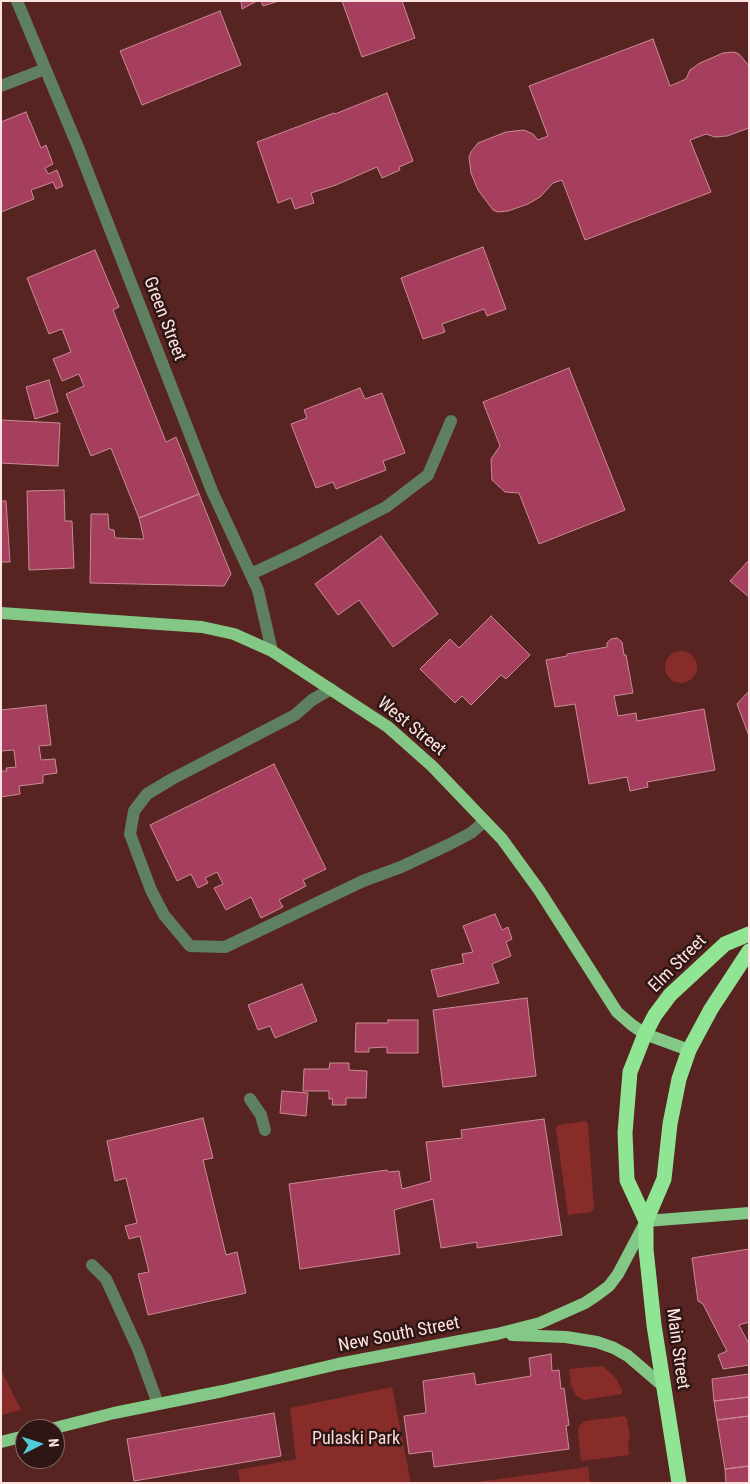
<!DOCTYPE html>
<style>
body{margin:0}
#map{position:relative;width:750px;height:1484px;overflow:hidden;background:#582421;font-family:"Roboto Condensed",sans-serif}
canvas{display:block}
.frame{position:absolute;inset:0;border:2px solid #ffe3e0;pointer-events:none}
.north{position:absolute;left:15px;top:1419px;width:50px;height:50px;box-sizing:border-box;background:#2e1614;border:1px solid #826866;border-radius:50%;rotate:85deg;font-size:14px;font-weight:700;line-height:20px;text-align:center;color:#ffe3e0}
.north::after{content:'';display:block;margin:auto;width:18px;height:22px;background:#52cbd8;clip-path:polygon(50% 0,100% 100%,50% 72%,0 100%)}
</style>
<div id="map">
<canvas width="750" height="1484"></canvas>
<div class="frame"></div>
<div class="north">N</div>
</div>
<script>
const context = document.querySelector('canvas').getContext('2d');
context.lineJoin = 'round';
function fillPath(path, color) { context.fillStyle = color; context.fill(path, 'evenodd'); }
const toPath = rows => new Path2D(rows.map(r => 'M' + r).join(''));
function strokePath(path, color, width, dash) { context.strokeStyle = color; context.lineWidth = width; context.lineCap = dash ? 'butt' : 'round'; context.setLineDash(dash || []); context.stroke(path); }
function write(font, color, halo, rows, align = 'center') {
  context.font = font + ' "Roboto Condensed",sans-serif'; context.lineWidth = 5; context.setLineDash([]); context.textBaseline = 'middle'; context.strokeStyle = halo; context.fillStyle = color; for (const [text, x, y, turn = 0] of rows) {
    context.save(); context.translate(x, y); context.rotate((+turn || 0) * Math.PI / 180); context.textAlign = isNaN(turn) ? turn : align; if (halo) context.strokeText(text, 0, 0); context.fillText(text, 0, 0); context.restore();
  }
}
fillPath(toPath([
 '665 667a16 16 0 1 1 32 0a16 16 0 1 1-32 0Z',
 [586,1121,588,1124,594,1209,591,1212,568,1215,556,1128,558,1125],
 [602,1366,616,1378,622,1391,622,1394,584,1400,576,1396,571,1385,569,1369],
 [1,1370,21,1410,1,1415],
 [392,1387,411,1483,240,1483,238,1470,296,1459,290,1408],
 [624,1416,627,1419,630,1439,628,1440,629,1455,581,1461,578,1431,580,1425,585,1421],
 [588,1467,590,1483,469,1483]
]), '#882c2a');
const building = toPath([
 [241,1,257,1,242,9,241,1],
 [261,1,279,1,263,6,261,1],
 [342,1,402,1,415,38,362,57,342,1],
 [220,11,241,65,142,105,120,51,220,11],
 [653,39,670,86,686,79,690,70,700,63,723,53,734,52,739,54,749,66,749,128,727,136,715,137,706,134,690,140,711,192,585,240,562,180,553,183,540,197,528,204,508,211,498,212,493,210,478,190,471,173,469,157,471,152,478,143,506,132,524,130,533,134,538,140,548,136,529,86,653,39],
 [387,93,413,161,399,167,400,170,382,178,377,167,336,185,311,193,314,203,295,209,291,198,278,203,257,142,334,113,335,114,387,93],
 [26,112,41,148,46,145,53,164,45,168,48,174,57,170,63,186,56,189,53,182,31,190,34,199,1,212,1,122,26,112],
 [483,247,506,309,487,316,484,309,442,324,445,332,423,339,401,278,483,247],
 [95,250,119,307,113,310,166,442,176,437,199,494,139,518,111,448,91,456,66,394,84,386,79,374,62,381,53,359,71,352,62,329,49,334,27,278,95,250],
 [569,368,625,510,539,544,519,493,505,492,492,480,491,459,500,446,483,402,569,368],
 [49,380,58,412,35,419,26,387,49,380],
 [360,388,365,399,382,393,405,453,383,461,386,470,336,489,333,482,316,488,291,424,307,418,304,410,360,388],
 [1,420,60,423,58,466,1,463,1,420],
 [64,490,65,521,72,521,74,568,29,570,27,491,64,490],
 [199,494,231,574,224,586,90,583,91,514,108,514,109,529,114,530,115,538,144,539,139,518,199,494],
 [1,501,6,501,10,562,1,562,1,501],
 [381,536,438,614,393,647,359,600,338,615,315,584,381,536],
 [749,560,749,597,730,581,749,560],
 [491,616,530,655,506,679,501,675,471,705,462,696,455,703,420,669,450,639,459,648,491,616],
 [617,638,622,642,624,655,626,655,633,693,614,696,618,716,636,713,637,721,704,709,715,770,647,782,648,787,630,791,627,777,589,784,575,704,555,707,546,660,567,656,567,654,607,647,607,643,611,639,617,638],
 [749,691,749,736,737,704,749,691],
 [46,705,51,745,39,746,41,760,55,759,57,773,43,775,43,783,19,786,20,794,1,797,1,771,7,771,6,768,16,767,14,750,1,751,1,710,46,705],
 [274,764,326,869,303,880,306,886,279,900,283,907,261,918,251,897,226,910,214,888,223,884,217,872,205,878,208,883,198,888,191,874,177,881,150,825,274,764],
 [495,914,502,930,508,927,512,939,506,942,511,956,492,964,499,983,438,997,431,970,464,963,462,954,473,952,463,926,495,914],
 [302,984,317,1021,275,1038,270,1026,258,1030,248,1005,302,984],
 [527,998,536,1076,443,1087,433,1010,527,998],
 [388,1020,418,1020,418,1053,387,1053,387,1047,369,1048,369,1052,355,1052,356,1023,388,1023,388,1020],
 [330,1063,349,1063,349,1070,367,1071,366,1098,346,1098,346,1105,332,1105,333,1099,329,1099,329,1091,303,1091,304,1069,329,1069,330,1063],
 [282,1091,308,1093,306,1116,280,1113,282,1091],
 [203,1118,213,1158,203,1160,226,1255,237,1252,246,1293,148,1315,138,1274,149,1272,140,1236,129,1239,125,1226,137,1223,126,1178,115,1181,107,1141,203,1118],
 [544,1119,562,1235,477,1248,477,1242,441,1248,433,1199,394,1210,400,1254,300,1269,289,1184,387,1170,388,1172,399,1171,402,1189,431,1181,426,1142,462,1138,461,1130,544,1119],
 [749,1249,749,1322,739,1325,749,1344,749,1365,723,1369,718,1355,727,1351,703,1304,698,1301,692,1258,749,1249],
 [551,1354,552,1371,559,1370,561,1389,564,1388,569,1425,566,1426,569,1449,434,1467,432,1451,409,1454,404,1416,426,1413,423,1381,474,1373,476,1385,531,1376,529,1358,551,1354],
 [749,1374,749,1397,714,1401,712,1379,749,1374],
 [749,1397,749,1416,717,1420,714,1401,749,1397],
 [274,1413,281,1456,134,1481,127,1439,274,1413],
 [749,1416,749,1466,725,1469,717,1420,749,1416],
 [749,1466,749,1483,726,1483,725,1469,749,1466]
]);
fillPath(building, '#a63f5d');
strokePath(building, '#ca8b98', 1);
strokePath(toPath([
 [17,1,78,147,212,491,258,590,272,651],
 [1,86,45,69],
 [251,574,298,552,386,507,428,475,451,421],
 [331,689,312,700,295,715,172,779,147,794,134,811,130,834,151,890,164,915,190,946,225,947,363,881,401,867,448,845,471,833,485,821],
 [250,1099,261,1115,265,1130],
 [92,1265,106,1279,138,1349,158,1404]
]), '#5f8060', 12);
strokePath(toPath([
 [1,613,202,627,234,634,272,651,388,727,432,766,502,839,539,890,617,1012,632,1025,645,1034,689,1050],
 [512,1335,566,1337,597,1342,614,1348,628,1356,663,1386],
 [51,1429,114,1413,223,1391,338,1364,497,1334,540,1323,585,1303,597,1295,609,1286,618,1274,646,1221,749,1213],
 [1,1442,25,1436]
]), '#83c886', 12);
strokePath(toPath([
 [646,1221,664,1179,670,1124,679,1079,689,1050,711,1009,749,951],
 [679,1483,654,1325,646,1249,646,1221,627,1180,625,1133,630,1072,645,1034,655,1015,670,995,725,944,749,934]
]), '#90e594', 15);
write('18px', '#ffe3e0', '#2e1614', [
 ["Green Street",164,319,69],
 ["West Street",411,727,39],
 ["Elm Street",678,964,-45],
 ["New South Street",399,1335,-11],
 ["Main Street",677,1349,82]
]);
write('18px', '#f6d8d5', '#2e1614', [
 ["Pulaski Park",356,1439]
]);
</script>
